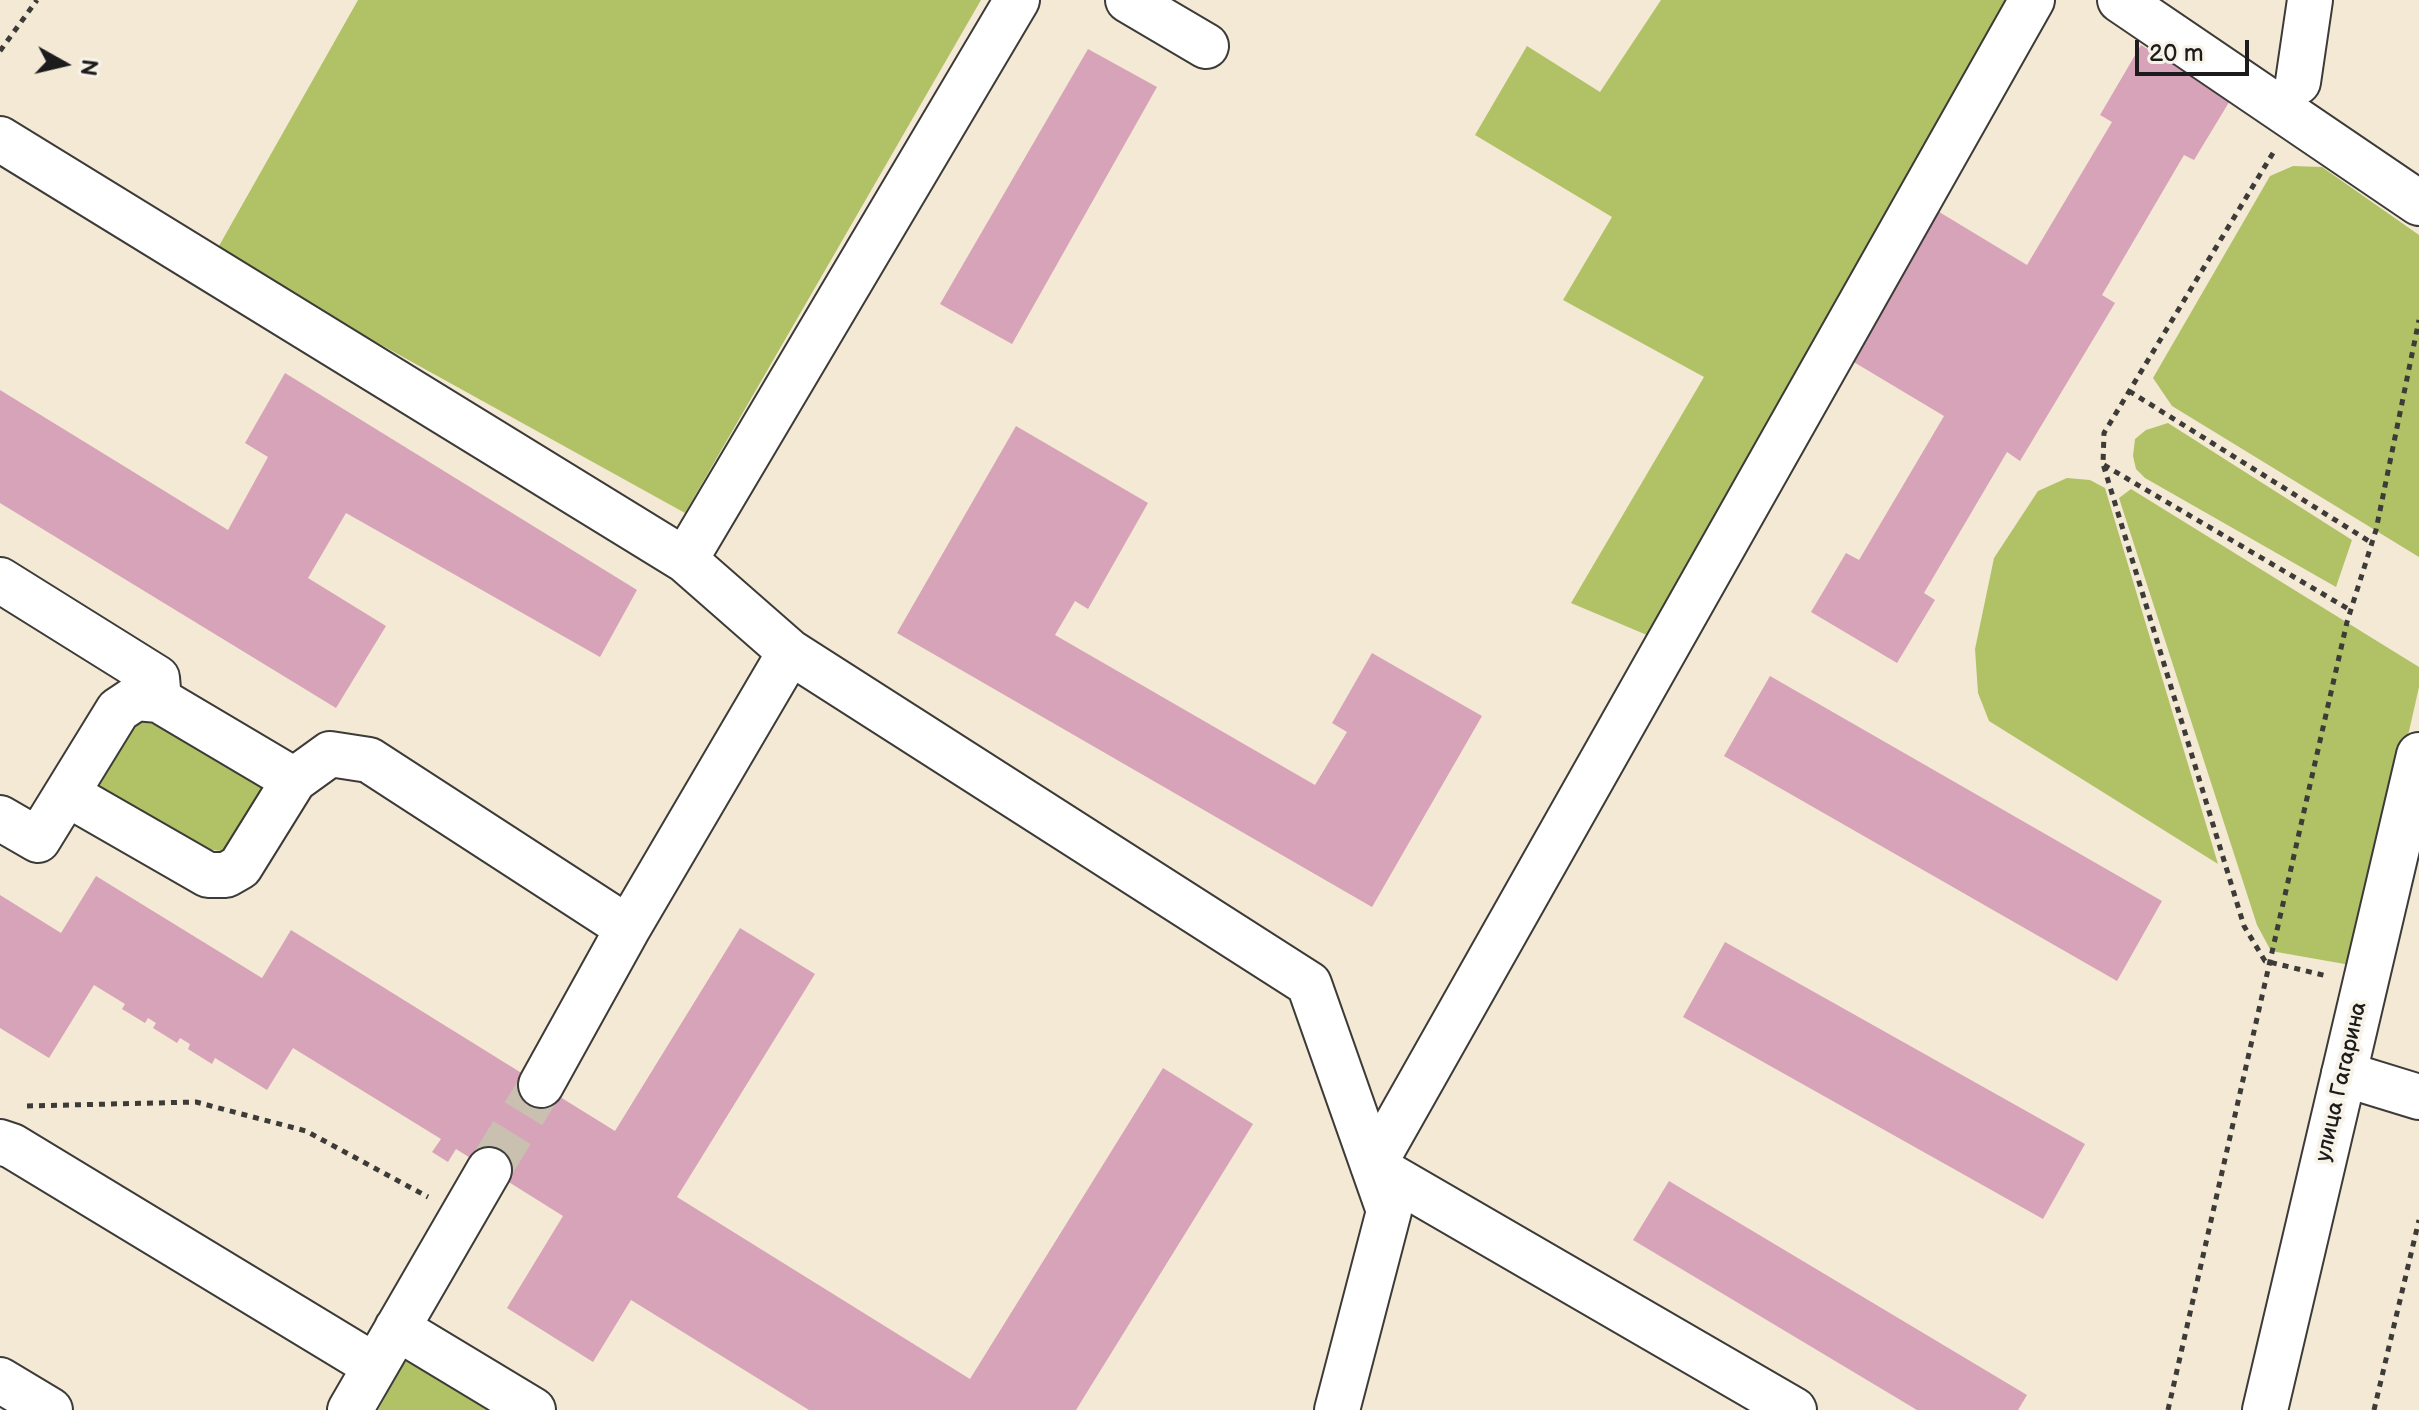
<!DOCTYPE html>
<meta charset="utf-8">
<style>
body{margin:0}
#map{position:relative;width:2419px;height:1410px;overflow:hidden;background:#f4e9d5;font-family:"Balsamiq Sans",sans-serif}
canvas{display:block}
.north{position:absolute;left:24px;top:24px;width:80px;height:80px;-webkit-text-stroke:6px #f7f3e8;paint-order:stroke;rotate:98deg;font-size:22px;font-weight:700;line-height:32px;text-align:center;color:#1c1c1c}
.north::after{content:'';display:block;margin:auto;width:28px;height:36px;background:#1c1c1c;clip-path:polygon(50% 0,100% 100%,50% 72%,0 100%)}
.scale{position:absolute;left:2135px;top:40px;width:114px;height:36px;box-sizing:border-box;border:4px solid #1c1c1c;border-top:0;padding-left:10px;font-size:24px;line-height:28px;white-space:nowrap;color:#1c1c1c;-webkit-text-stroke:6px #f7f3e8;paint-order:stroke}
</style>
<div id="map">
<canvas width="2419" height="1410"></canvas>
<div class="north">N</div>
<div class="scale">20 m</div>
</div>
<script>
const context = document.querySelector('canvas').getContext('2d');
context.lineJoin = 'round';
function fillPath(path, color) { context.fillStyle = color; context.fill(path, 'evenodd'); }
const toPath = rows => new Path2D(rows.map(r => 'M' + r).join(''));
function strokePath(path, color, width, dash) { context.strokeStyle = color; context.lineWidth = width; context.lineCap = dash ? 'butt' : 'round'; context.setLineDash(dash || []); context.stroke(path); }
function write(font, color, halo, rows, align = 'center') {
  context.font = font + ' "Balsamiq Sans",sans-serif'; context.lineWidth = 8; context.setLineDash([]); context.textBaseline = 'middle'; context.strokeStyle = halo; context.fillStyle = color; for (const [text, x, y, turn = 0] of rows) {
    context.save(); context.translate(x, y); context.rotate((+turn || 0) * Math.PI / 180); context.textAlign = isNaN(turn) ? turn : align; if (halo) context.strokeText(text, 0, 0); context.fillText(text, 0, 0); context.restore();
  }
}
fillPath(toPath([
 [358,0,981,0,685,513,215,253],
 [1661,0,2023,0,1654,638,1571,603,1704,377,1563,300,1612,217,1475,135,1527,46,1600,92],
 [2293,166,2322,167,2419,235,2419,557,2172,406,2153,378,2270,176],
 [2168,423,2352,540,2336,587,2145,478,2136,469,2133,456,2135,439,2146,430],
 [2067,478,2090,480,2105,488,2218,864,1989,721,1978,693,1975,649,1994,558,2038,491],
 [2131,489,2419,667,2419,687,2356,966,2271,951,2257,925,2119,498],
 [144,715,269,784,236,840,221,851,207,849,101,790,97,778,131,720],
 [407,1358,494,1410,378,1410]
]), '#b0c265');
fillPath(toPath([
 [2141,45,2231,99,2194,160,2184,155,2102,295,2115,303,2020,461,2007,452,1924,593,1935,600,1897,663,1811,612,1846,553,1859,560,1944,416,1842,355,1931,207,2027,265,2112,122,2100,115],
 [1088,49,1157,87,1012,344,940,304],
 [285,373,637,590,600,657,346,513,308,578,386,626,336,708,0,503,0,390,228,530,268,457,245,443],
 [1016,426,1148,503,1088,609,1075,601,1055,635,1315,785,1347,732,1332,723,1372,653,1482,716,1372,907,897,633],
 [1770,676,2162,901,2117,981,1724,756],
 [96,876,262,978,291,930,615,1131,740,928,815,974,677,1197,970,1379,1163,1068,1253,1124,1076,1410,809,1410,631,1300,593,1362,507,1308,563,1216,456,1149,448,1162,432,1152,441,1139,293,1048,267,1090,215,1058,212,1064,188,1049,190,1044,180,1038,177,1043,153,1028,156,1023,148,1018,145,1023,122,1009,125,1004,94,985,49,1058,0,1028,0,895,61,933],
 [1725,942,2085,1144,2043,1219,1683,1017],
 [1669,1181,2027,1395,2018,1410,1917,1410,1633,1240]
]), '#d7a3b9');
strokePath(toPath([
 [489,1170,541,1085]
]), '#c9c0b0', 44, [44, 22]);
const minor = toPath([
 [1128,0,1206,46],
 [2120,0,2419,203],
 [2298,82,2310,0],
 [0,139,685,560,790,652,1309,984,1389,1211,1337,1410],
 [685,560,1017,0],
 [0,580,157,678,159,700],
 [67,794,208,875,226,875,240,867,294,780],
 [0,818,38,840,118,710,136,698,159,700,294,780,330,754,369,760,628,928],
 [2344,1074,2419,1097],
 [541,1085,628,928,790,652],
 [0,1142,12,1146,375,1366],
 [397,1328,533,1410],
 [0,1380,50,1410],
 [350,1410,489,1170],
 [1794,1410,1373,1166,2032,0]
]);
const major = toPath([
 [2265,1410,2419,755]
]);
strokePath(minor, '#3c3b38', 48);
strokePath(major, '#3c3b38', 48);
strokePath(toPath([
 [0,51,37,0],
 [2273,153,2104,433,2103,464,2244,926,2265,961,2327,976],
 [2129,391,2372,543],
 [2104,465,2350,610],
 [27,1106,196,1102,306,1131,428,1197],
 [2168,1410,2347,622,2376,530,2419,320],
 [2374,1410,2419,1220]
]), '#3c3b38', 5, [6, 6]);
strokePath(minor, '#fff', 44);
strokePath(major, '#fff', 44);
write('22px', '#1c1c1c', '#f7f3e8', [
 ["улица Гагарина",2342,1082,-77]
]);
</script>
